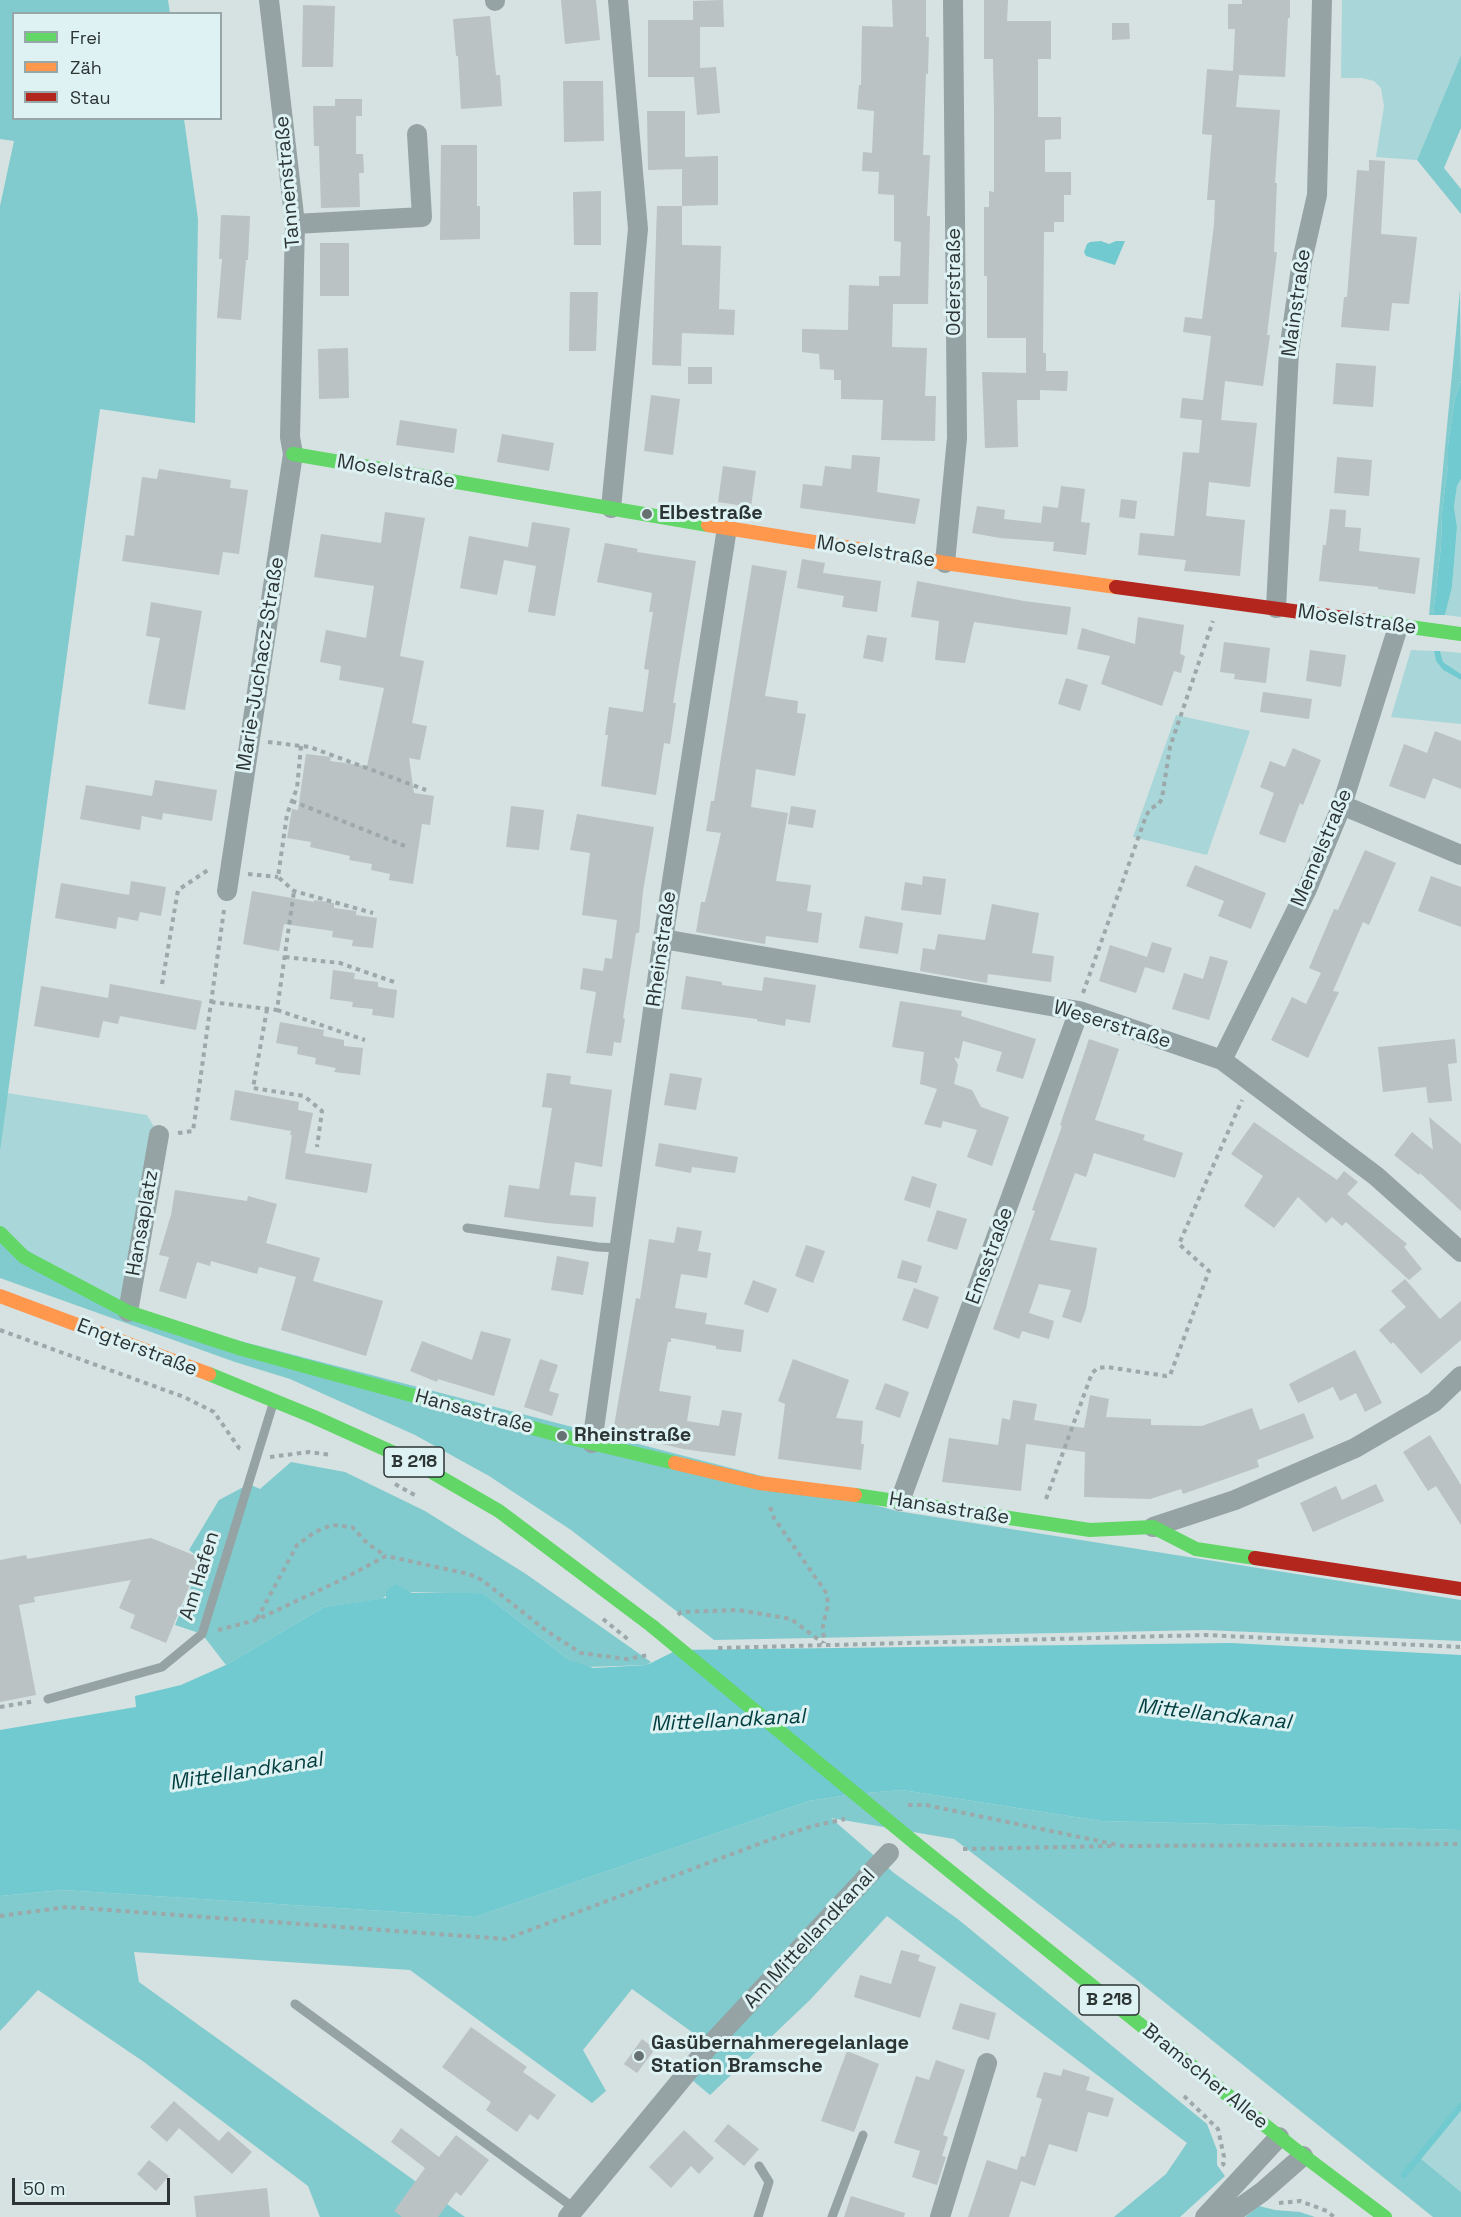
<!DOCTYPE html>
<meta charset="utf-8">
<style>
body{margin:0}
#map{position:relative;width:1461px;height:2217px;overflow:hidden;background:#d6e1e1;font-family:"Space Grotesk",sans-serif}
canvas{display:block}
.legend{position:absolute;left:12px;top:12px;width:210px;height:108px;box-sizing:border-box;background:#def2f3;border:2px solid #97a6a7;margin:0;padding:8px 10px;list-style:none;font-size:18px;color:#2c3434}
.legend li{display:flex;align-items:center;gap:12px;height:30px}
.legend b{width:30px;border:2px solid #97a6a7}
.scale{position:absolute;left:12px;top:2178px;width:158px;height:27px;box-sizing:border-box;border:3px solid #2c3434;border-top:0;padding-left:8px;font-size:18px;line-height:21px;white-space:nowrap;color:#2c3434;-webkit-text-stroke:4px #def2f3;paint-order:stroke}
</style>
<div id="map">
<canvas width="1461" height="2217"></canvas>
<ul class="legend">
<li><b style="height:8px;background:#63d668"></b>Frei</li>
<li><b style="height:8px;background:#ff974d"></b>Zäh</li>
<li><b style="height:8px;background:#b3261e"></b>Stau</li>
</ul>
<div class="scale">50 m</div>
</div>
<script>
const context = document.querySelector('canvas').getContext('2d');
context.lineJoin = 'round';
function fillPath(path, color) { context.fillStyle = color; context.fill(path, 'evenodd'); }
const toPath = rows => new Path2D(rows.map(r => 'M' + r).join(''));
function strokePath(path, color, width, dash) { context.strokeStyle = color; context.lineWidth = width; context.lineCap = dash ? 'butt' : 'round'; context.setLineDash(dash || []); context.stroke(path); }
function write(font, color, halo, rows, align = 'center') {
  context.font = font + ' "Space Grotesk",sans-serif'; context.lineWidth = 6; context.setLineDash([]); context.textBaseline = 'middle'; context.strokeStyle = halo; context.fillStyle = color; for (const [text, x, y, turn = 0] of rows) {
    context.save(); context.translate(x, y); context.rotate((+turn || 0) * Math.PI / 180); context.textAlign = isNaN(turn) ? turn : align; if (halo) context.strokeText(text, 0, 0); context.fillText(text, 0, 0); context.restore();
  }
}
fillPath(toPath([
 [1342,0,1461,0,1461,55,1417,160,1376,157,1384,106,1381,88,1374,81,1362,78,1341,78],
 [1461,479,1461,617,1445,615,1452,587,1457,527,1454,507,1457,486],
 [1411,650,1434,651,1436,661,1443,670,1461,680,1461,724,1391,717],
 [1440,651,1461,653,1461,674,1443,662],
 [1176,715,1250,731,1207,855,1133,837],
 [7,1093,147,1115,159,1135,128,1312,0,1233,0,1152],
 [1461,2106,1461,2192,1419,2157]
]), '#a9d6d8');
fillPath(toPath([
 [0,0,168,0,170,13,14,14,14,118,184,119,198,219,195,423,100,409,0,1152,0,206,14,141,0,139],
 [1461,55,1461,128,1444,168,1461,189,1461,214,1417,160],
 [1460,290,1461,381,1455,398,1448,445,1448,465,1442,512,1441,546,1433,615,1429,615],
 [0,1233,128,1312,897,1511,1461,1600,1461,1641,1205,1630,714,1640,571,1530,489,1476,415,1435,290,1379,235,1362,0,1278],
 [291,1462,345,1472,425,1511,526,1574,651,1662,647,1665,586,1667,569,1660,484,1594,408,1592,387,1595,382,1599,324,1607,226,1665,202,1634,175,1625,202,1560,189,1550,219,1500,249,1484,260,1489],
 [902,1790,1101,1821,1461,1830,1461,2106,1419,2157,1461,2192,1461,2217,1433,2217,1133,1977,954,1839,831,1818,894,1873,959,1920,1207,2124,1217,2150,1217,2165,1225,2176,1180,2217,1114,2217,1166,2174,1187,2143,887,1916,810,2000,710,2095,686,2075,710,2045,632,1989,583,2050,606,2091,592,2103,410,1970,134,1952,139,1982,465,2217,320,2217,308,2186,144,2062,38,1990,0,2031,0,1896,63,1890,475,1917,809,1801,854,1794],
 [1259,2206,1275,2210,1300,2212,1315,2217,1245,2217]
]), '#81cbce');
fillPath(toPath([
 [1101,241,1109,244,1116,241,1125,241,1115,265,1086,256,1084,252,1087,244,1090,242],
 [1461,381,1461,479,1457,486,1454,507,1457,527,1452,587,1445,615,1433,615,1441,546,1442,512,1448,465,1448,445,1455,398],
 [1434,651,1440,651,1443,662,1461,674,1461,680,1443,670,1436,661],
 [395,1584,412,1593,476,1593,484,1594,569,1660,593,1668,647,1665,677,1650,1231,1643,1461,1655,1461,1830,1101,1821,902,1790,854,1794,809,1801,475,1917,63,1890,0,1896,0,1730,136,1707,135,1696,181,1685,226,1665,324,1607,386,1598,386,1592]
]), '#70cacf');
strokePath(toPath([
 [1404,2175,1461,2106]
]), '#70cacf', 6);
fillPath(toPath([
 [561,0,596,0,600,40,565,44],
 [723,0,724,27,700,27,700,68,716,67,720,113,697,115,694,77,648,77,648,20,693,20,693,1],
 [892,0,926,0,926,37,929,37,928,74,926,74,923,155,930,155,927,216,930,216,928,304,893,304,892,347,927,348,925,396,936,396,935,441,881,440,883,400,841,399,841,380,834,380,834,370,820,369,819,354,802,352,802,329,848,330,849,285,879,286,879,276,900,276,901,242,894,241,894,195,878,194,879,172,862,171,863,152,872,153,874,111,857,109,859,85,861,85,862,26,893,27],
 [984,0,1008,0,1007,21,1051,21,1051,59,1038,59,1038,117,1061,117,1061,139,1045,140,1045,172,1071,172,1071,195,1064,195,1064,222,1054,222,1054,232,1044,232,1043,353,1046,353,1046,371,1068,371,1067,391,1040,390,1040,400,1017,400,1018,447,985,448,982,372,1026,373,1026,338,987,338,987,276,984,276,984,207,989,207,989,191,994,192,994,111,993,59,984,59],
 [1242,0,1290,0,1290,18,1288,18,1285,77,1239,75,1236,107,1280,110,1275,183,1277,183,1274,252,1277,252,1267,335,1270,335,1263,386,1225,381,1221,420,1257,423,1250,487,1209,482,1206,516,1245,520,1240,576,1184,571,1186,560,1138,555,1140,533,1174,536,1183,452,1199,453,1202,420,1180,418,1182,398,1203,400,1211,336,1183,332,1185,317,1202,319,1214,225,1215,200,1207,200,1212,135,1202,134,1207,69,1233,71,1235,29,1228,29,1228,4,1242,4],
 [303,5,335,6,333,67,302,67],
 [490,16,496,75,500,75,502,106,461,109,458,56,456,56,453,19],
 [1112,23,1129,23,1130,39,1112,40],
 [563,81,603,81,604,141,564,142],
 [335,99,362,99,362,116,356,116,356,154,363,154,364,173,359,173,360,207,321,208,319,146,314,146,313,106,335,106],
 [647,111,685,111,685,157,718,156,718,205,682,206,682,169,648,170],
 [441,145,477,145,477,206,480,206,480,239,440,240],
 [1369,160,1385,161,1381,234,1417,237,1409,304,1392,303,1389,331,1341,327,1344,297,1347,297,1357,170,1369,171],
 [601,191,601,245,574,245,573,192],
 [657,206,682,206,682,245,721,246,719,309,735,310,734,335,682,333,681,366,652,365],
 [221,215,250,216,248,260,246,260,241,320,217,318,222,259,219,259],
 [320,243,349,243,349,296,320,296],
 [570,292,598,292,596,351,569,351],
 [348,348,349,398,319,399,318,349],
 [1336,363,1376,366,1373,407,1333,404],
 [688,367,712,367,712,384,688,384],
 [651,395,680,399,673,455,644,451],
 [400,420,457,429,454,453,396,445],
 [502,434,554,443,549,471,497,462],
 [852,455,880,457,877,492,920,499,915,524,800,508,803,484,822,486,825,466,851,469],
 [1337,457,1372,460,1369,496,1334,493],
 [723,466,756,471,751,507,718,502],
 [159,469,231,480,230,488,248,490,239,554,223,552,219,575,122,561,126,535,134,536,142,477,157,479],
 [1061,486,1085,489,1081,522,1090,523,1086,555,1053,551,1054,542,1000,538,972,533,977,506,1005,510,1004,519,1041,523,1043,506,1058,508],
 [1121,499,1137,501,1135,519,1119,517],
 [1330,509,1346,510,1345,527,1361,528,1359,551,1420,558,1415,594,1378,589,1378,587,1319,581,1323,545,1326,545],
 [385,512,425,518,400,656,424,661,412,723,427,726,420,760,409,758,414,793,434,796,430,825,422,824,413,884,389,880,390,874,371,870,372,864,349,860,350,856,310,847,311,842,287,838,292,809,298,810,306,754,331,757,330,761,367,766,384,688,339,680,341,666,320,662,326,630,366,638,374,586,314,577,321,534,381,543],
 [532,522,570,528,555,616,528,612,536,566,504,560,497,595,460,588,469,536,528,547],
 [605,543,638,549,637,552,696,561,673,703,676,703,670,744,664,743,656,795,601,786,608,735,605,735,609,707,643,712,649,670,644,669,653,612,649,612,652,593,597,582],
 [802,559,825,563,823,573,881,581,877,612,842,607,844,596,797,588],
 [752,565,787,571,765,696,798,701,797,713,806,714,795,776,756,769,751,807,788,813,776,881,811,885,807,911,822,913,818,943,766,936,765,944,696,932,701,902,705,902,721,833,706,831,711,801,714,801],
 [917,581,1024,601,1071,607,1067,635,974,622,965,663,935,660,939,621,911,617],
 [151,602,202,611,185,710,148,704,160,638,146,636],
 [1138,617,1184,625,1180,654,1185,656,1181,673,1174,671,1162,706,1101,684,1110,656,1077,649,1082,628,1135,644],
 [867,635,887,638,883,662,863,658],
 [1224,642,1270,648,1266,683,1234,679,1235,674,1220,672],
 [1310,650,1346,655,1341,687,1306,681],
 [1066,678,1088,685,1080,711,1058,704],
 [1263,692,1312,699,1309,719,1260,712],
 [1435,731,1461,741,1461,789,1433,778,1425,799,1389,786,1404,744,1427,753],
 [1293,748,1321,760,1303,805,1300,803,1285,843,1259,834,1274,793,1260,787,1270,761,1285,767],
 [155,780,217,790,212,821,163,813,162,820,142,816,140,830,80,819,86,785,152,796],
 [511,806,544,810,539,850,506,847],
 [791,806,816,810,813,828,788,824],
 [577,814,654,827,643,891,639,933,636,933,623,1018,625,1019,621,1043,614,1042,612,1056,586,1053,596,992,580,989,583,968,603,971,605,958,612,959,617,920,582,915,590,853,570,850],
 [1365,850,1396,863,1369,925,1363,922,1333,991,1339,992,1308,1058,1271,1040,1292,997,1306,1004,1321,973,1309,968,1334,909,1338,910],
 [1195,865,1266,893,1251,929,1218,916,1224,901,1186,886],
 [923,876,946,879,941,915,901,910,905,882,922,885],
 [1431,876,1461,887,1461,927,1418,911],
 [131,881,166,887,161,916,140,912,138,921,118,917,116,929,55,918,61,883,129,895],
 [252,891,314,902,314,900,334,903,334,908,356,911,356,915,377,918,373,948,352,946,353,940,332,937,333,931,284,924,279,951,243,944],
 [992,904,1039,913,1032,953,1054,956,1051,982,988,974,987,983,920,971,923,948,935,950,938,934,985,940],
 [865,916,903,923,898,954,859,948],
 [1152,942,1172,948,1164,973,1145,967,1136,993,1099,981,1110,945,1147,957],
 [1210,956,1228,961,1209,1020,1172,1009,1184,973,1203,979],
 [333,970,355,973,354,979,378,982,378,987,397,990,394,1018,372,1015,373,1009,352,1007,353,1002,330,999],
 [686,976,722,982,722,985,762,991,764,977,816,985,810,1023,786,1019,785,1026,757,1021,757,1019,681,1009],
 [110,984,202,1001,196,1030,120,1016,118,1024,103,1021,99,1038,34,1026,41,986,108,998],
 [900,1001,962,1011,961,1016,1036,1039,1023,1079,996,1071,1002,1052,963,1041,959,1059,954,1057,958,1065,954,1084,972,1090,981,1107,1009,1117,992,1166,967,1157,977,1130,943,1121,941,1128,924,1124,937,1089,920,1084,924,1052,892,1047],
 [280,1022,324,1030,323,1036,344,1040,344,1046,363,1048,360,1075,334,1072,336,1068,315,1064,316,1058,297,1054,298,1047,276,1043],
 [1089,1039,1119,1049,1095,1120,1145,1135,1143,1140,1183,1153,1175,1178,1094,1153,1086,1177,1075,1173,1050,1240,1097,1248,1086,1309,1081,1323,1062,1317,1071,1290,1039,1284,1029,1313,1054,1321,1049,1339,1022,1331,1019,1339,993,1329,1035,1211,1032,1210,1062,1126,1060,1125],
 [1455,1039,1457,1063,1448,1064,1452,1101,1428,1103,1426,1087,1383,1092,1378,1047],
 [547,1073,571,1076,570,1084,612,1090,602,1167,575,1162,570,1195,596,1197,593,1227,547,1223,504,1217,509,1185,539,1189,552,1108,542,1107],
 [670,1073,702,1078,696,1110,664,1105],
 [235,1090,299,1102,298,1110,313,1113,305,1153,372,1164,367,1193,285,1179,292,1135,290,1135,291,1131,230,1120],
 [1429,1117,1461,1144,1461,1211,1420,1173,1419,1175,1394,1155,1412,1132,1433,1150],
 [1254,1122,1337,1180,1344,1171,1358,1182,1347,1194,1407,1244,1404,1247,1422,1269,1409,1280,1346,1222,1342,1226,1332,1217,1326,1223,1298,1197,1274,1228,1244,1206,1263,1176,1231,1154],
 [659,1143,738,1157,735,1173,692,1167,691,1173,655,1166],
 [912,1176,937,1184,930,1208,904,1200],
 [175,1190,247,1201,248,1196,277,1204,266,1243,320,1258,313,1281,383,1301,366,1356,281,1330,296,1277,259,1267,257,1274,211,1261,210,1266,197,1262,186,1299,159,1291,169,1257,159,1255,171,1215],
 [937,1210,967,1219,957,1250,927,1241],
 [677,1227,702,1231,698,1251,711,1253,707,1278,681,1274,675,1308,707,1313,705,1324,744,1330,741,1352,716,1349,716,1346,671,1338,671,1342,668,1342,659,1391,691,1396,687,1421,719,1426,722,1410,742,1413,735,1456,683,1449,613,1432,636,1298,640,1299,649,1239,674,1243],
 [806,1245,825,1251,813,1283,795,1276],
 [557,1256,589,1262,583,1295,551,1290],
 [902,1260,922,1266,917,1283,897,1278],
 [1405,1279,1440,1319,1461,1301,1461,1340,1421,1374,1393,1342,1391,1344,1379,1330,1406,1307,1391,1291],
 [753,1280,777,1289,768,1313,744,1304],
 [914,1288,939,1297,928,1329,902,1320],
 [481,1331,511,1339,494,1396,438,1379,437,1382,410,1371,422,1341,472,1360],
 [1355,1350,1382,1403,1365,1412,1356,1393,1340,1401,1333,1387,1298,1403,1289,1384],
 [540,1359,558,1365,549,1391,559,1394,552,1416,524,1407],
 [793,1359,849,1380,836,1418,863,1421,861,1444,864,1444,861,1470,778,1459,785,1404,778,1401],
 [885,1383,909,1392,900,1418,875,1409],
 [1090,1395,1109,1399,1106,1417,1151,1419,1151,1425,1202,1426,1252,1408,1260,1430,1304,1413,1314,1438,1257,1460,1259,1467,1183,1494,1181,1489,1150,1499,1084,1497,1085,1452,1026,1444,1021,1491,942,1482,949,1438,998,1445,1002,1418,1010,1420,1013,1400,1037,1404,1034,1420,1084,1428],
 [1430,1435,1461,1485,1461,1525,1436,1486,1428,1491,1403,1452],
 [1376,1484,1384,1501,1313,1532,1300,1503,1336,1486,1342,1500],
 [151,1538,201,1558,166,1643,130,1628,135,1615,119,1608,131,1580,34,1597,35,1602,19,1605,36,1695,0,1702,0,1560,26,1555,27,1559],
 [901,1950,920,1955,918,1961,936,1967,920,2018,854,1997,860,1975,891,1984],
 [960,2003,996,2013,989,2040,952,2029],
 [471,2027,527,2067,523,2072,556,2095,538,2120,530,2114,517,2132,486,2110,491,2102,442,2067],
 [642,2039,655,2049,637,2073,624,2064],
 [847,2051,879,2064,854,2132,821,2121],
 [936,2060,965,2070,943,2135,948,2137,942,2156,946,2157,937,2185,912,2177,920,2151,894,2143,916,2076,929,2080],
 [1063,2069,1090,2077,1086,2090,1114,2098,1108,2117,1088,2112,1077,2152,1049,2144,1035,2186,1021,2181,1009,2217,968,2217,987,2160,1017,2170,1021,2156,1025,2157,1042,2099,1036,2097,1044,2072,1061,2076],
 [174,2101,219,2141,228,2131,252,2152,232,2174,179,2128,167,2142,150,2127],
 [728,2124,759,2149,744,2166,714,2141],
 [401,2128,439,2157,456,2135,489,2160,461,2196,456,2192,438,2217,402,2217,394,2211,425,2168,391,2142],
 [684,2130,714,2158,699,2174,691,2166,671,2188,649,2167],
 [149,2160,169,2176,156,2191,137,2174],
 [267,2188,270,2217,196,2217,194,2196],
 [851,2196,905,2213,904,2217,844,2217]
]), '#bac2c3');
strokePath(toPath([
 [268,742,310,747,426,790],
 [301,746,297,788,287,814,278,877,294,891,373,913],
 [292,801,405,846],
 [248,874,278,877],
 [285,957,340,963,394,982],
 [162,984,178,890,211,868],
 [1083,993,1146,816,1150,809,1159,804,1162,798,1170,747,1213,621],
 [211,1002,277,1010,294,891],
 [267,1009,253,1088,304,1096,322,1111,317,1147],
 [277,1010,365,1040],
 [178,1133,193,1131,224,910],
 [0,1330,184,1397,214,1412,239,1448,243,1450],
 [270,1457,309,1452,331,1455],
 [395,1484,418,1497],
 [1046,1499,1092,1373,1098,1368,1107,1367,1166,1376,1170,1375,1172,1370,1209,1271,1179,1244,1242,1100],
 [770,1507,774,1518,827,1594,828,1605,823,1625,824,1643],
 [678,1615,681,1612,738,1610,791,1619,823,1643],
 [257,1619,297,1545,315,1532,332,1525,352,1527,368,1544,386,1556],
 [218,1630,256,1620,339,1581,386,1556,469,1574,482,1580,548,1632,581,1653,627,1659,648,1655],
 [718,1648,1205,1635,1461,1647],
 [0,1707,35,1701],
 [908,1805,926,1805,1123,1846,1461,1844],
 [963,1849,1114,1846],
 [0,1916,67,1907,506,1939,772,1839,813,1826,845,1819],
 [1184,2096,1218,2129,1224,2157,1223,2164,1227,2167],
 [1279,2203,1300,2201,1327,2211,1334,2217]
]), '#9ca8a9', 4, [4.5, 4.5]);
strokePath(toPath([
 [467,1228,598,1247,619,1248],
 [48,1699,162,1667,202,1634,273,1404],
 [295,2004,574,2208],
 [758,2217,769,2182,759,2166],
 [832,2217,863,2135]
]), '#95a3a4', 9);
strokePath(toPath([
 [495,0,495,1],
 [295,224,422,217,417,134],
 [611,508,638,229,618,0],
 [945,563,957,438,953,0],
 [1276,608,1289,351,1302,261,1317,195,1322,0],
 [1342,805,1461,855],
 [227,891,293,454,290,437,295,224,269,0],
 [663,939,1079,1011,1222,1060,1376,1176,1461,1252],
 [1222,1060,1307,889,1342,805,1398,627],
 [128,1312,159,1135],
 [592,1443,663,939,727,528],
 [900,1501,1079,1011],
 [1153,1527,1235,1500,1355,1448,1434,1402,1461,1376],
 [568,2217,710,2045,889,1853],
 [940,2217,987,2063],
 [1205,2217,1279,2137],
 [1227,2217,1262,2192,1303,2156]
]), '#95a3a4', 20);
strokePath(toPath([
 [293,454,708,525],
 [1374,622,1461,634],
 [0,1233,24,1257,128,1312,242,1349,562,1436,675,1463],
 [209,1374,314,1417,416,1463,499,1511,652,1626],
 [855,1495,1090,1530,1153,1527,1196,1549,1255,1558],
 [915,1843,1292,2147,1385,2217]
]), '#63d668', 14);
strokePath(toPath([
 [708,525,945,563,1116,587],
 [0,1296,209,1374],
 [675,1463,759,1483,855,1495]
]), '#ff974d', 14);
strokePath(toPath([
 [1116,587,1374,622],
 [1255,1558,1461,1589]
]), '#b3261e', 14);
strokePath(toPath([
 [603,1619,630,1641]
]), '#9ca8a9', 4, [4.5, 4.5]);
strokePath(toPath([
 [652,1626,915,1843]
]), '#63d668', 14);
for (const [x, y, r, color] of [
 [647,514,6,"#687171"],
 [562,1436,6,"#687171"],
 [639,2056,6,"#687171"]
]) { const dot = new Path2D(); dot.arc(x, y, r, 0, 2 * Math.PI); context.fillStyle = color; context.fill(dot); strokePath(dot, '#def2f3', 2); }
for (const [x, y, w] of [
 [414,1462,60],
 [1109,2000,60]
]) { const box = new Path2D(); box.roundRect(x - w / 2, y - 15, w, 30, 4.5); context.fillStyle = '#def2f3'; context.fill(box); strokePath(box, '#2c3434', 1.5); }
write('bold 18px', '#2c3434', null, [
 ["B 218",414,1462],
 ["B 218",1109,2000]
]);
write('20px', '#2c3434', '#def2f3', [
 ["Tannenstraße",288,182,-95],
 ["Oderstraße",955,282,-90],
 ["Mainstraße",1297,303,-82],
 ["Moselstraße",396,472,10],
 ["Moselstraße",876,552,9],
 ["Moselstraße",1357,620,8],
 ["Marie-Juchacz-Straße",261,664,-81],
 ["Memelstraße",1322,848,-67],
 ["Rheinstraße",662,949,-82],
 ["Weserstraße",1112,1025,17],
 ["Hansaplatz",143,1223,-80],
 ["Emsstraße",990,1256,-70],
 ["Engterstraße",137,1348,21],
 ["Hansastraße",474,1412,15],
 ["Hansastraße",949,1509,9],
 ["Am Hafen",200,1576,-73],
 ["Am Mittellandkanal",810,1939,-47],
 ["Bramscher Allee",1205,2077,39]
]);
write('bold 20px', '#2c3434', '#def2f3', [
 ["Elbestraße",659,514],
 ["Rheinstraße",574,1436],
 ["Gasübernahmeregelanlage",651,2044],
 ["Station Bramsche",651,2067]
], 'left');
write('italic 21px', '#013d3f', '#def2f3', [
 ["Mittellandkanal",1214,1715,6],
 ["Mittellandkanal",728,1721,-3],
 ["Mittellandkanal",246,1772,-9]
]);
</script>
